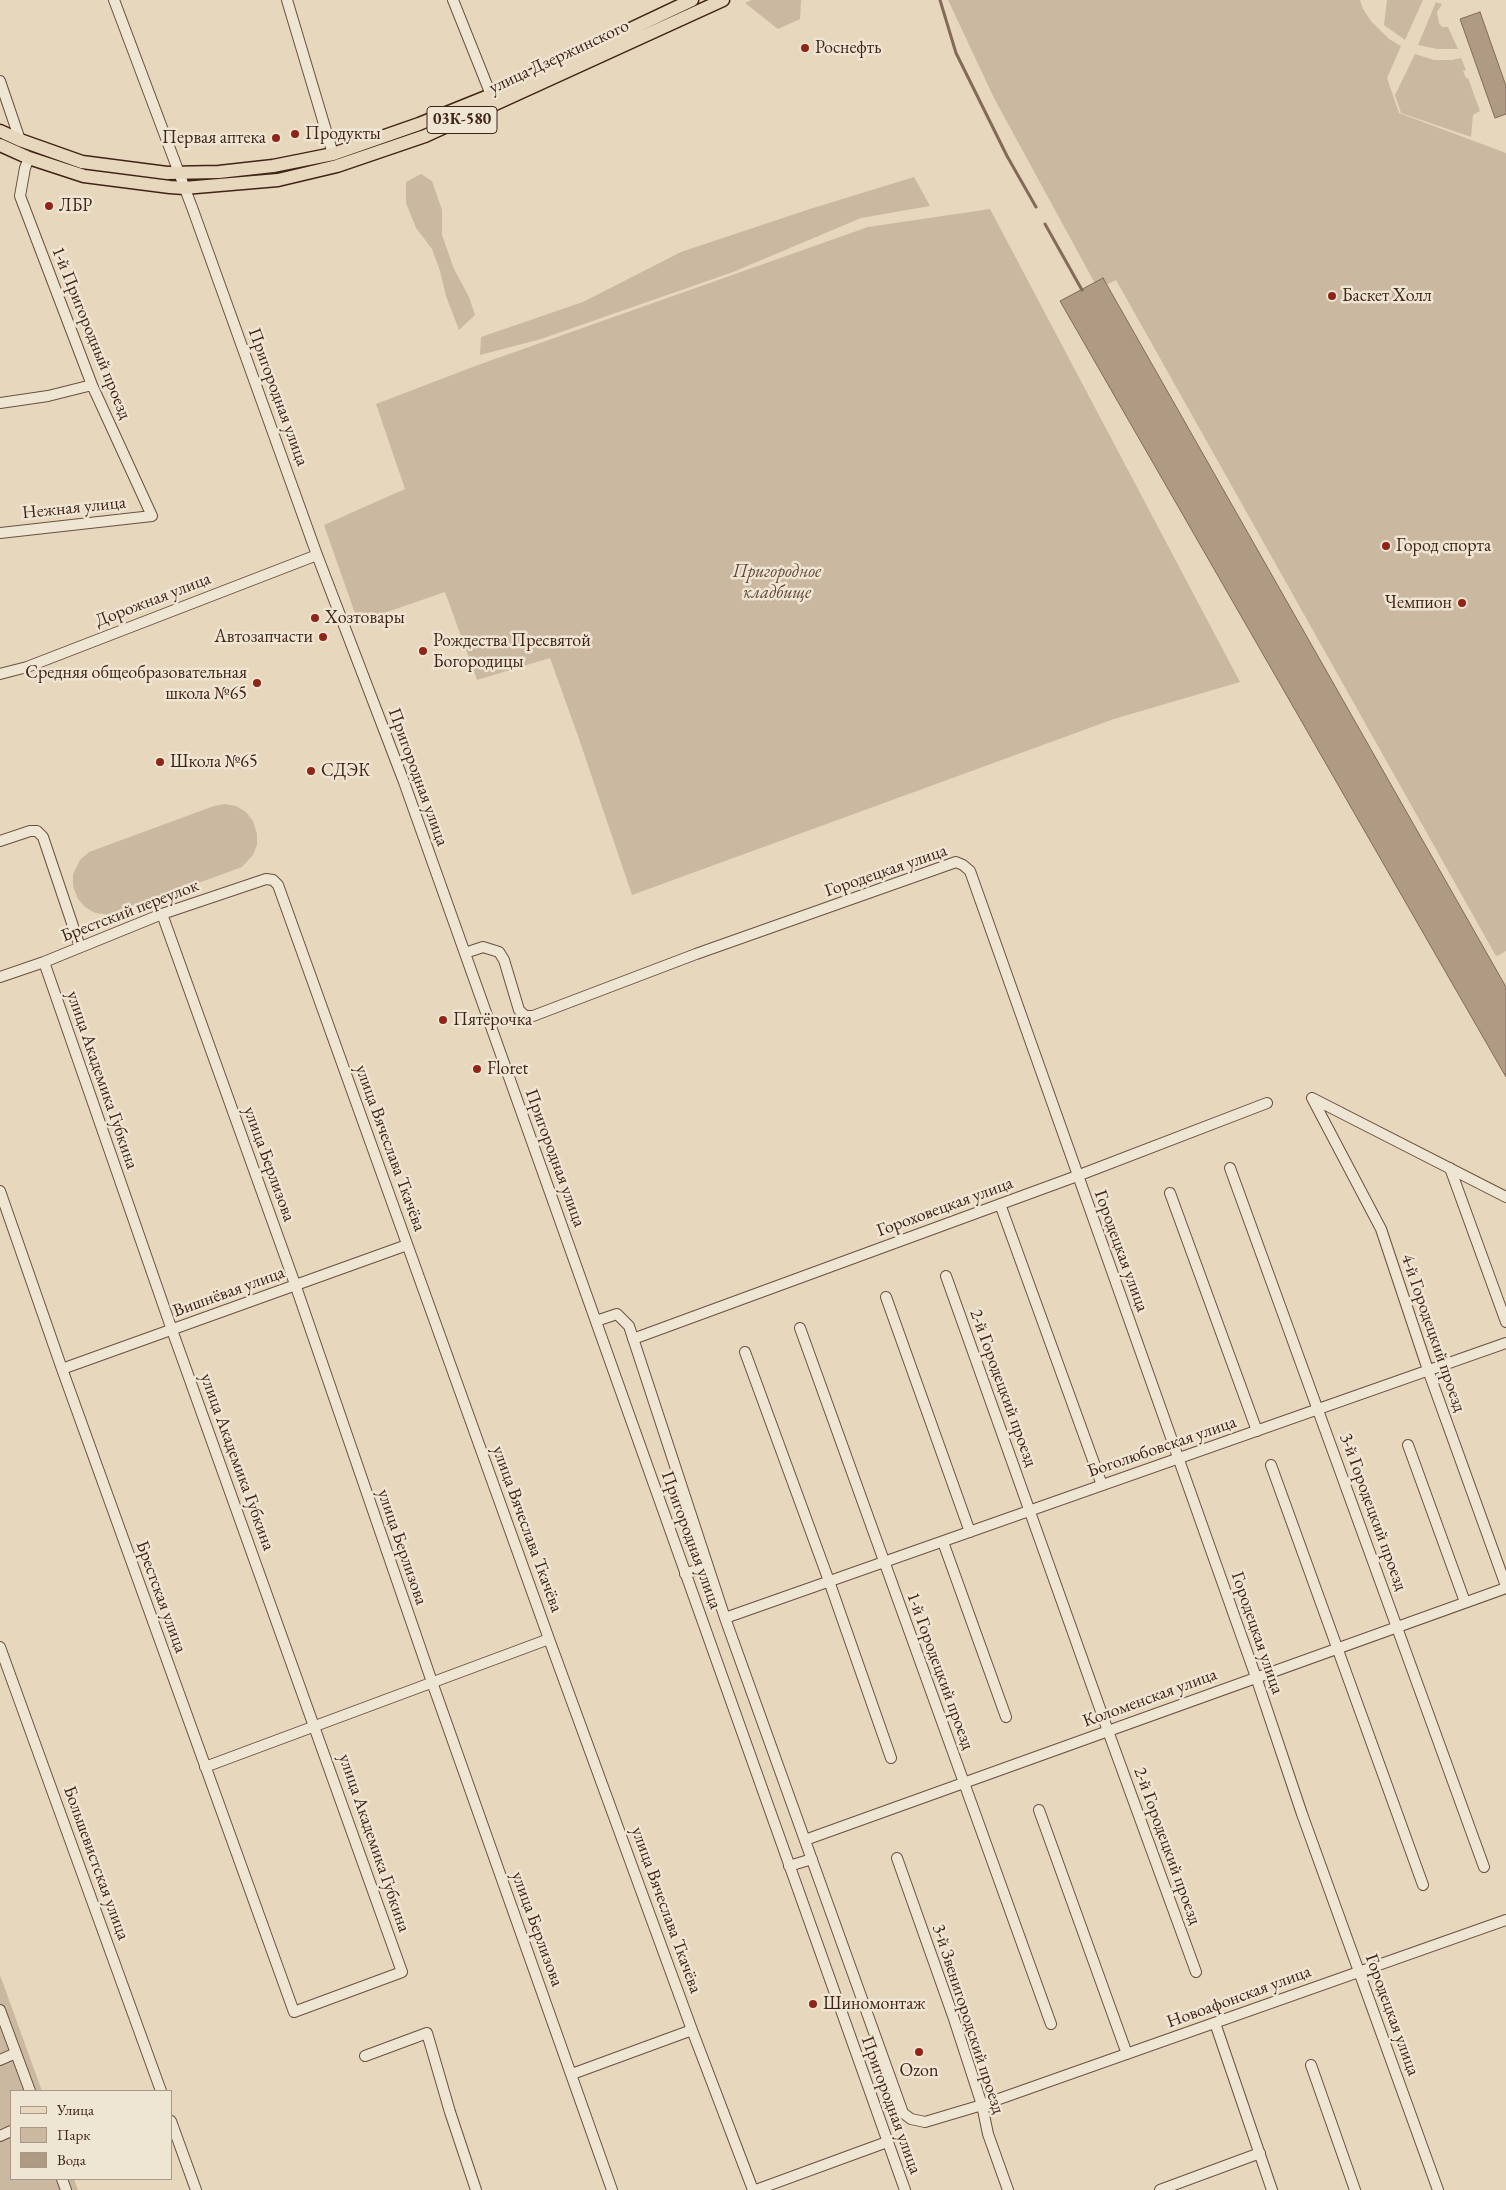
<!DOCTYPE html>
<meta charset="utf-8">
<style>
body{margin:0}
#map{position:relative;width:1506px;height:2190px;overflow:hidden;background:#e7d7bc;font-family:"EB Garamond",serif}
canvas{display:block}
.legend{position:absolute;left:10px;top:2090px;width:162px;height:90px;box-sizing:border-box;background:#efe5d3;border:1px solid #a99788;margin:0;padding:6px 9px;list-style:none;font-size:15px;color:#412318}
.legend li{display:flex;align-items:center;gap:10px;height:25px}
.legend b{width:25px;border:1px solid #a99788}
</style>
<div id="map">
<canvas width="1506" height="2190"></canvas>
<ul class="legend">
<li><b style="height:6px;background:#e7d7bc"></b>Улица</li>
<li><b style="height:14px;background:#cbb8a0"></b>Парк</li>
<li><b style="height:14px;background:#af9a84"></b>Вода</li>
</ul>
</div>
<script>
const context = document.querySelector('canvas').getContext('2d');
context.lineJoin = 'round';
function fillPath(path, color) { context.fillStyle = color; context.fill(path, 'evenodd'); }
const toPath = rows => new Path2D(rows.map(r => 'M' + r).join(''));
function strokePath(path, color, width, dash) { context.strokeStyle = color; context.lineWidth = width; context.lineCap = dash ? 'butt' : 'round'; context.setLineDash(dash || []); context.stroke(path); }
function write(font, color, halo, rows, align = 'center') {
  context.font = font + ' "EB Garamond",serif'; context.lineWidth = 5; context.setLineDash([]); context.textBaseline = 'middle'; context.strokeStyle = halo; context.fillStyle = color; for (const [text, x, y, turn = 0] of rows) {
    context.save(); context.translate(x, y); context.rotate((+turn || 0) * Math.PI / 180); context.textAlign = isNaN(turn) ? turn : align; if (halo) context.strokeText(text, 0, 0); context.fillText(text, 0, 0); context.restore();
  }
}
fillPath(toPath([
 [752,0,801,0,800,19,778,29,745,3],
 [948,0,1360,0,1363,9,1371,21,1389,39,1401,46,1387,78,1399,113,1506,153,1506,951,1501,954,1496,956,1116,280,1098,289,994,98],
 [1387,0,1423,0,1405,40,1384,25],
 [1436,2,1442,4,1437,12,1439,23,1442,27,1448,27,1458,49,1437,49,1418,45],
 [1415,54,1434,60,1452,60,1461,58,1466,70,1463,71,1466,78,1468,78,1480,111,1473,115,1471,137,1401,113,1395,95],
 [421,174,432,181,442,210,442,235,454,269,469,297,475,315,459,330,446,296,440,271,432,249,416,228,406,203,406,182],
 [914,177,930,206,861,218,733,272,541,339,480,355,481,337,583,302,681,252,810,209],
 [990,209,1240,682,1114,719,632,895,578,736,550,658,477,680,445,592,358,622,324,525,405,489,376,404,478,365,868,227],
 [225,804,236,806,246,812,253,821,257,834,257,845,253,855,242,867,111,915,95,913,85,907,78,899,73,886,73,874,80,860,89,852,214,806],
 [0,1975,42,2091,11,2091,11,2179,74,2179,78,2190,0,2190]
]), '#cbb8a0');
const water = toPath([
 [1480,12,1506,86,1506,114,1495,118,1460,19,1480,12],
 [1103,278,1506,987,1506,1077,1060,301,1103,278]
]);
fillPath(water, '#af9a84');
strokePath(water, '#836a59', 1);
strokePath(toPath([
 [940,0,956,53,1007,156,1036,207],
 [1045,224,1082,290]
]), '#836a59', 3);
const minor = toPath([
 [114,0,193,210,317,555,404,782,905,2190],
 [287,0,333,154],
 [453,0,491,95],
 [0,81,20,140],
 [0,403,48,396,92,385],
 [0,533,152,516,92,385,20,196,25,168,29,158],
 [0,674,27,667,317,555],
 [0,841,30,831,37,831,43,837,80,947],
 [162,914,295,1284,432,1682,612,2190],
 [465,953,483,947,499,952,504,960,519,1010,525,1016,533,1016,696,954,956,862,963,865,970,871,1256,1677,1302,1814,1438,2190],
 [0,977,44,962,162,914,266,879,273,880,278,885,549,1639,692,2030,753,2190],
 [1312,1098,1381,1229,1428,1370,1506,1586],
 [1312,1098,1506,1197],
 [1230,1168,1484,1867],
 [1450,1168,1506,1322],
 [0,1191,62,1369,294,2012,402,1972,172,1330,44,962],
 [1170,1193,1257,1431],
 [1000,1204,1102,1485],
 [946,1276,1108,1731,1196,1972],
 [886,1297,970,1532],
 [596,1321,617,1314,629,1326,725,1618,903,2113,911,2119,925,2122,982,2105,1506,1920],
 [800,1328,1051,2024],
 [633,1339,1077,1176,1267,1103],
 [745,1352,829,1581,891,1758],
 [62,1369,407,1245],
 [1408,1445,1465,1602],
 [1271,1465,1423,1885],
 [943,1542,1006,1717],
 [685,1574,707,1566],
 [725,1618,1506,1343],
 [0,1647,161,2091],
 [205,1767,549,1639],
 [1039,1810,1127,2054],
 [805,1840,1506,1588],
 [897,1858,953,2016,982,2105,988,2134,1008,2190],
 [789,1866,812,1859],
 [0,2010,30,2091],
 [1215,2023,1272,2190],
 [365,2056,427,2033,450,2112,476,2190],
 [0,2060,16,2053],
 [1311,2065,1355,2190],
 [572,2074,692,2030],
 [171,2121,196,2190],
 [0,2136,11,2131],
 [62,2179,66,2190],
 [756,2190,887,2142],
 [1160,2190,1260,2153]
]);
const major = toPath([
 [0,131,20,140,82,162,167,173,219,172,273,166,333,154,419,124,491,95,692,0],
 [0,145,29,158,84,176,170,187,184,188,278,180,337,166,425,136,723,0]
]);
strokePath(minor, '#6a5041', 12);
strokePath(major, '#412318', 15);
strokePath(minor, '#efe5d3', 10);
strokePath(major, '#e7d7bc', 12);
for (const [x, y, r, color] of [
 [805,48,5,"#8f2418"],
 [295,134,5,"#8f2418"],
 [276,138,5,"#8f2418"],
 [49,206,5,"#8f2418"],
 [1332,296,5,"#8f2418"],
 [1386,546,5,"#8f2418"],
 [1462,603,5,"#8f2418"],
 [315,618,5,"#8f2418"],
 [323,637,5,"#8f2418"],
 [423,651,5,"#8f2418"],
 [257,683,5,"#8f2418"],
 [160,762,5,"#8f2418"],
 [311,771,5,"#8f2418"],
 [443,1020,5,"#8f2418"],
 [477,1069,5,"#8f2418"],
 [813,2004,5,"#8f2418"],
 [919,2052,5,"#8f2418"]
]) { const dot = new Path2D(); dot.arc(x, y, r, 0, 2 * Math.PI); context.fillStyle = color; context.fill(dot); strokePath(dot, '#efe5d3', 2); }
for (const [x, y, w] of [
 [462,120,70]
]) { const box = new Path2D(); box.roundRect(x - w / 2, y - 13.5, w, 27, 4); context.fillStyle = '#efe5d3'; context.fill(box); strokePath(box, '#412318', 1); }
write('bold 16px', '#412318', null, [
 ["03К-580",462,120]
]);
write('18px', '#412318', '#efe5d3', [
 ["Роснефть",815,48],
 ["Продукты",305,134],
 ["Первая аптека",266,138,"right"],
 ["ЛБР",59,206],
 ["Баскет Холл",1342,296],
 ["Город спорта",1396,546],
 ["Чемпион",1452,603,"right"],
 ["Хозтовары",325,618],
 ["Автозапчасти",313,637,"right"],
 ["Рождества Пресвятой",433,641],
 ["Богородицы",433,662],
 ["Средняя общеобразовательная",247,673,"right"],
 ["школа №65",247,694,"right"],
 ["Школа №65",170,762],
 ["СДЭК",321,771],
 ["Пятёрочка",453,1020],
 ["Floret",487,1069],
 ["Шиномонтаж",823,2004],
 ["Ozon",919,2071,"center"]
], 'left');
write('18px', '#412318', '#efe5d3', [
 ["улица Дзержинского",559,57,-25],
 ["1-й Пригородный проезд",91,333,68],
 ["Пригородная улица",278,397,70],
 ["Нежная улица",74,508,-6],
 ["Дорожная улица",153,600,-21],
 ["Пригородная улица",418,777,70],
 ["Городецкая улица",886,871,-19],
 ["Брестский переулок",130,911,-21],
 ["улица Академика Губкина",102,1080,71],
 ["улица Вячеслава Ткачёва",390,1148,70],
 ["Пригородная улица",555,1158,70],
 ["улица Берлизова",269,1164,70],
 ["Гороховецкая улица",945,1207,-20],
 ["Городецкая улица",1121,1251,70],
 ["Вишнёвая улица",229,1292,-20],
 ["4-й Городецкий проезд",1433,1333,71],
 ["2-й Городецкий проезд",1003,1388,70],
 ["Боголюбовская улица",1162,1447,-19],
 ["улица Академика Губкина",237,1462,70],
 ["3-й Городецкий проезд",1373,1512,70],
 ["улица Вячеслава Ткачёва",527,1529,70],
 ["Пригородная улица",691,1540,70],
 ["улица Берлизова",402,1547,71],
 ["Брестская улица",161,1597,70],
 ["Городецкая улица",1257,1633,71],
 ["1-й Городецкий проезд",940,1671,70],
 ["Коломенская улица",1150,1698,-20],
 ["улица Академика Губкина",374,1843,71],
 ["2-й Городецкий проезд",1167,1846,70],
 ["Большевистская улица",96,1863,70],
 ["улица Вячеслава Ткачёва",666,1910,70],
 ["улица Берлизова",537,1929,70],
 ["Новоафонская улица",1239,1997,-20],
 ["Городецкая улица",1392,2015,70],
 ["3-й Звенигородский проезд",968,2019,72],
 ["Пригородная улица",891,2105,70]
]);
write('italic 18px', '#64483a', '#efe5d3', [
 ["Пригородное",777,572],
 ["кладбище",777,593]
]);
</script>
